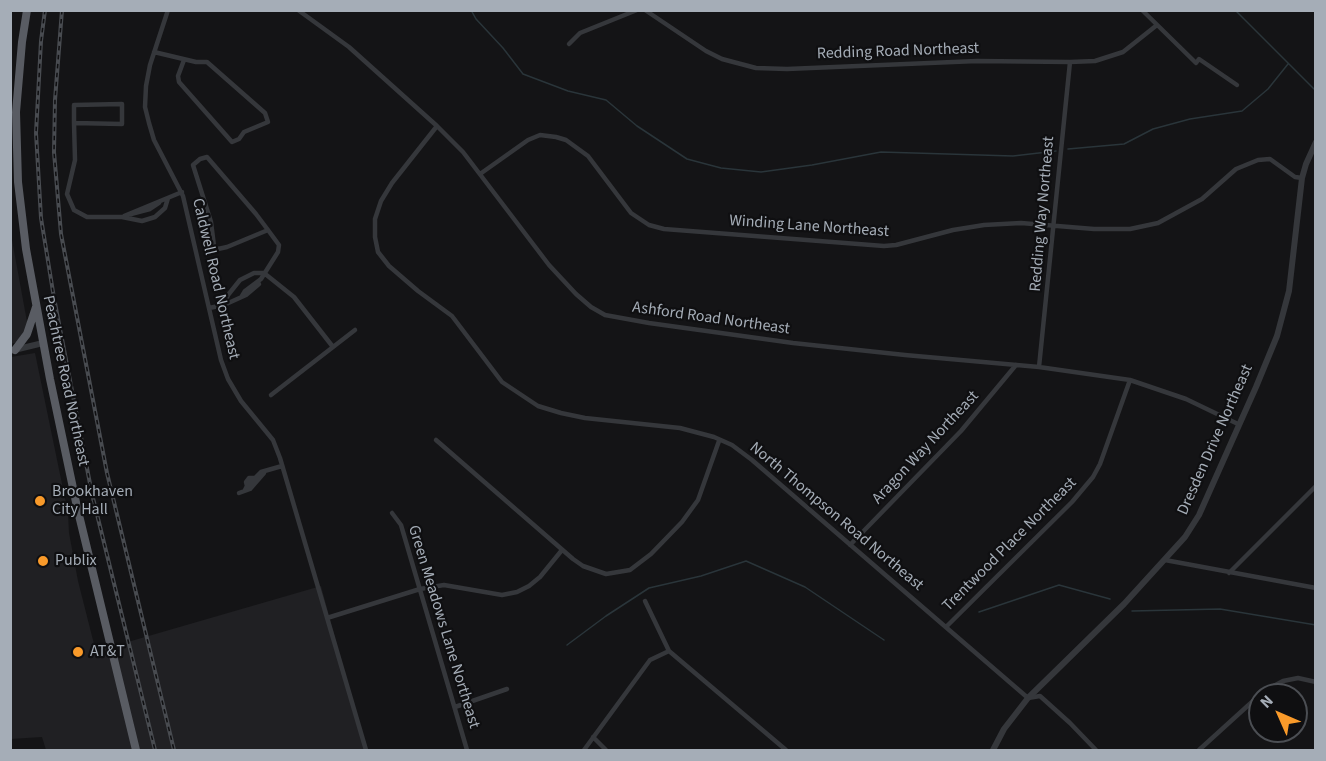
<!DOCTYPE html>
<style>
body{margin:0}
#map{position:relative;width:1326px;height:761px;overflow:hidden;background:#141416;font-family:"Source Sans 3",sans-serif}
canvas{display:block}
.frame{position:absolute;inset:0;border:12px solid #a5adb7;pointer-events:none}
.north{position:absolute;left:1248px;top:683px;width:60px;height:60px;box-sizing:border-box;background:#0f0f11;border:2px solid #4b4e53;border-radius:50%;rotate:315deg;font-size:16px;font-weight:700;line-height:24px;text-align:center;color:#a5adb7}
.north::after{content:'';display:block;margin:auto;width:21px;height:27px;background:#f99a2a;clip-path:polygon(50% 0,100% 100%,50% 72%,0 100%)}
</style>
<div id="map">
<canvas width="1326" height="761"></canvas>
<div class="frame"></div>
<div class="north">N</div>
</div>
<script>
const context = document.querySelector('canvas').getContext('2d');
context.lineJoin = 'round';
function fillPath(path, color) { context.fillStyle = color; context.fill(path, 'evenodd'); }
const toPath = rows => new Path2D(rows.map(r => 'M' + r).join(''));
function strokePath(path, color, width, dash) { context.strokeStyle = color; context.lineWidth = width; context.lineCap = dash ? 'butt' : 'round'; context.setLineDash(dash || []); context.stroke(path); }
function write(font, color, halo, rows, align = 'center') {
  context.font = font + ' "Source Sans 3",sans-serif'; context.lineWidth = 4.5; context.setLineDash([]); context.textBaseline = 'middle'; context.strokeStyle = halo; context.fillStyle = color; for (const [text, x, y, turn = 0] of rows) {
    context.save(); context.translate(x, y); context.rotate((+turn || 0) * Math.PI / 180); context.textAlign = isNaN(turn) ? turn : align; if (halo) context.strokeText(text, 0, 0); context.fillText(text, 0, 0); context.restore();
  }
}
fillPath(toPath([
 [10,229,30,338,11,344,10,344],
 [35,353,68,513,69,533,78,581,95,648,114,646,321,586,365,750,46,750,42,737,11,739,11,357]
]), '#202023');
strokePath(toPath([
 [471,10,476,19,503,48,523,74,568,91,606,100,637,126,687,159,721,168,761,172,812,165,881,152,1013,156,1056,151],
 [1235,10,1316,91],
 [1068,149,1124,144,1153,129,1190,119,1242,111,1268,89,1288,64],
 [1132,611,1220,609,1316,625],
 [979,612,1059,585,1110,599],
 [567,645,606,616,649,588,701,576,746,561,805,587,884,640]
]), '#2a353a', 1.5);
strokePath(toPath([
 [168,10,150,65,146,86,145,107,149,123,154,140,183,196,221,360,228,379,241,401,273,440,280,458,366,750],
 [298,10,349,47,437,126,463,152,549,265,576,294,591,307,605,315,649,323,793,343,905,355,1039,367,1130,380,1186,399,1238,424],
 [645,10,706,51,722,59,756,68,787,69,977,61,1070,62,1095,61,1123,52,1157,25],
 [1142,10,1196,63,1199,59,1237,85],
 [569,44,580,33,637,10],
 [154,52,196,62,207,62,265,113,268,122,244,132,239,139,232,142,179,82,178,76,184,60],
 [74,123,122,124,122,104,74,105,74,123,75,160,67,194,74,210,87,217,122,217,142,221,155,217,165,208,168,198],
 [437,126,392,183,381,201,375,219,375,237,378,252,389,266,418,291,452,316,502,382,538,406,561,413,585,418,680,428,714,437,732,445,752,460,1028,698,1040,696,1070,723,1096,750],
 [480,174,528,140,540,135,556,137,566,140,588,156,631,213,649,225,664,229,884,246,896,245,953,230,984,225,1021,223,1094,229,1130,229,1158,223,1202,199,1236,169,1258,160,1270,159,1295,177,1302,178],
 [131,214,150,209,159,203],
 [124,216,182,192],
 [242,296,245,291,261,279,278,252,279,245,268,230,256,214,207,157,200,159,193,165,211,222,214,246,218,249,227,247,268,230],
 [224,305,228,295,240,280,254,273,264,273,294,297,333,347],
 [209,308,224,305,246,295,259,284],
 [1039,367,1070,62],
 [271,395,355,330],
 [436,440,573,559,583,566,606,574,630,570,651,554,682,522,698,500,719,441],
 [247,486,246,482,249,478,256,478],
 [245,490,247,486,261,472,282,466],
 [239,493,250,489,264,473],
 [392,513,401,525,467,750],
 [850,545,961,431,1016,365],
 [1165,560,1316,588],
 [1229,573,1316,486],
 [645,601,669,651,786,750],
 [327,618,420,589,444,585,502,595,517,592,529,586,540,577,562,550],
 [946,627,1072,502,1093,477,1100,464,1130,380],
 [455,707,507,689],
 [593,737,606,750],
 [584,750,650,660,669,651],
 [1199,750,1264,691,1283,681,1298,678,1316,682]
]), '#35373b', 4.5);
strokePath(toPath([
 [10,351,43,343],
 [993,750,1004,729,1028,698,1124,604,1185,537,1199,515,1256,387,1277,336,1289,291,1302,178,1306,164,1316,142]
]), '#35373b', 6);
strokePath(toPath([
 [27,10,22,42,16,112,18,182,26,249,50,379,77,507,136,750],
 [15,350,27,334,36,307]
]), '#595c63', 8);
const rail = toPath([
 [45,10,41,41,36,133,41,218,54,298,92,494,155,750],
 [62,10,55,100,54,152,61,234,107,473,174,750]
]);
strokePath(rail, '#484b50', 4);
strokePath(rail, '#0f0f11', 1.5, [4.5]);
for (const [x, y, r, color] of [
 [40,501,6,"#f99a2a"],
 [43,561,6,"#f99a2a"],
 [78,652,6,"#f99a2a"]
]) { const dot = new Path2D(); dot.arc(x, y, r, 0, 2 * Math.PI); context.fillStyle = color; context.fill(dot); strokePath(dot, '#0f0f11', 2); }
write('16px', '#a5adb7', '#0f0f11', [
 ["Redding Road Northeast",898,52,-2],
 ["Redding Way Northeast",1043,214,-85],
 ["Winding Lane Northeast",809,227,4],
 ["Caldwell Road Northeast",215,279,77],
 ["Ashford Road Northeast",711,319,8],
 ["Peachtree Road Northeast",65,381,78],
 ["Dresden Drive Northeast",1216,440,-66],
 ["Aragon Way Northeast",926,448,-47],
 ["North Thompson Road Northeast",836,517,40],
 ["Trentwood Place Northeast",1010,545,-45],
 ["Green Meadows Lane Northeast",443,627,73]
]);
write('16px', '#a5adb7', '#0f0f11', [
 ["Brookhaven",52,492],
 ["City Hall",52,510],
 ["Publix",55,561],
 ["AT&T",90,652]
], 'left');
</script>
